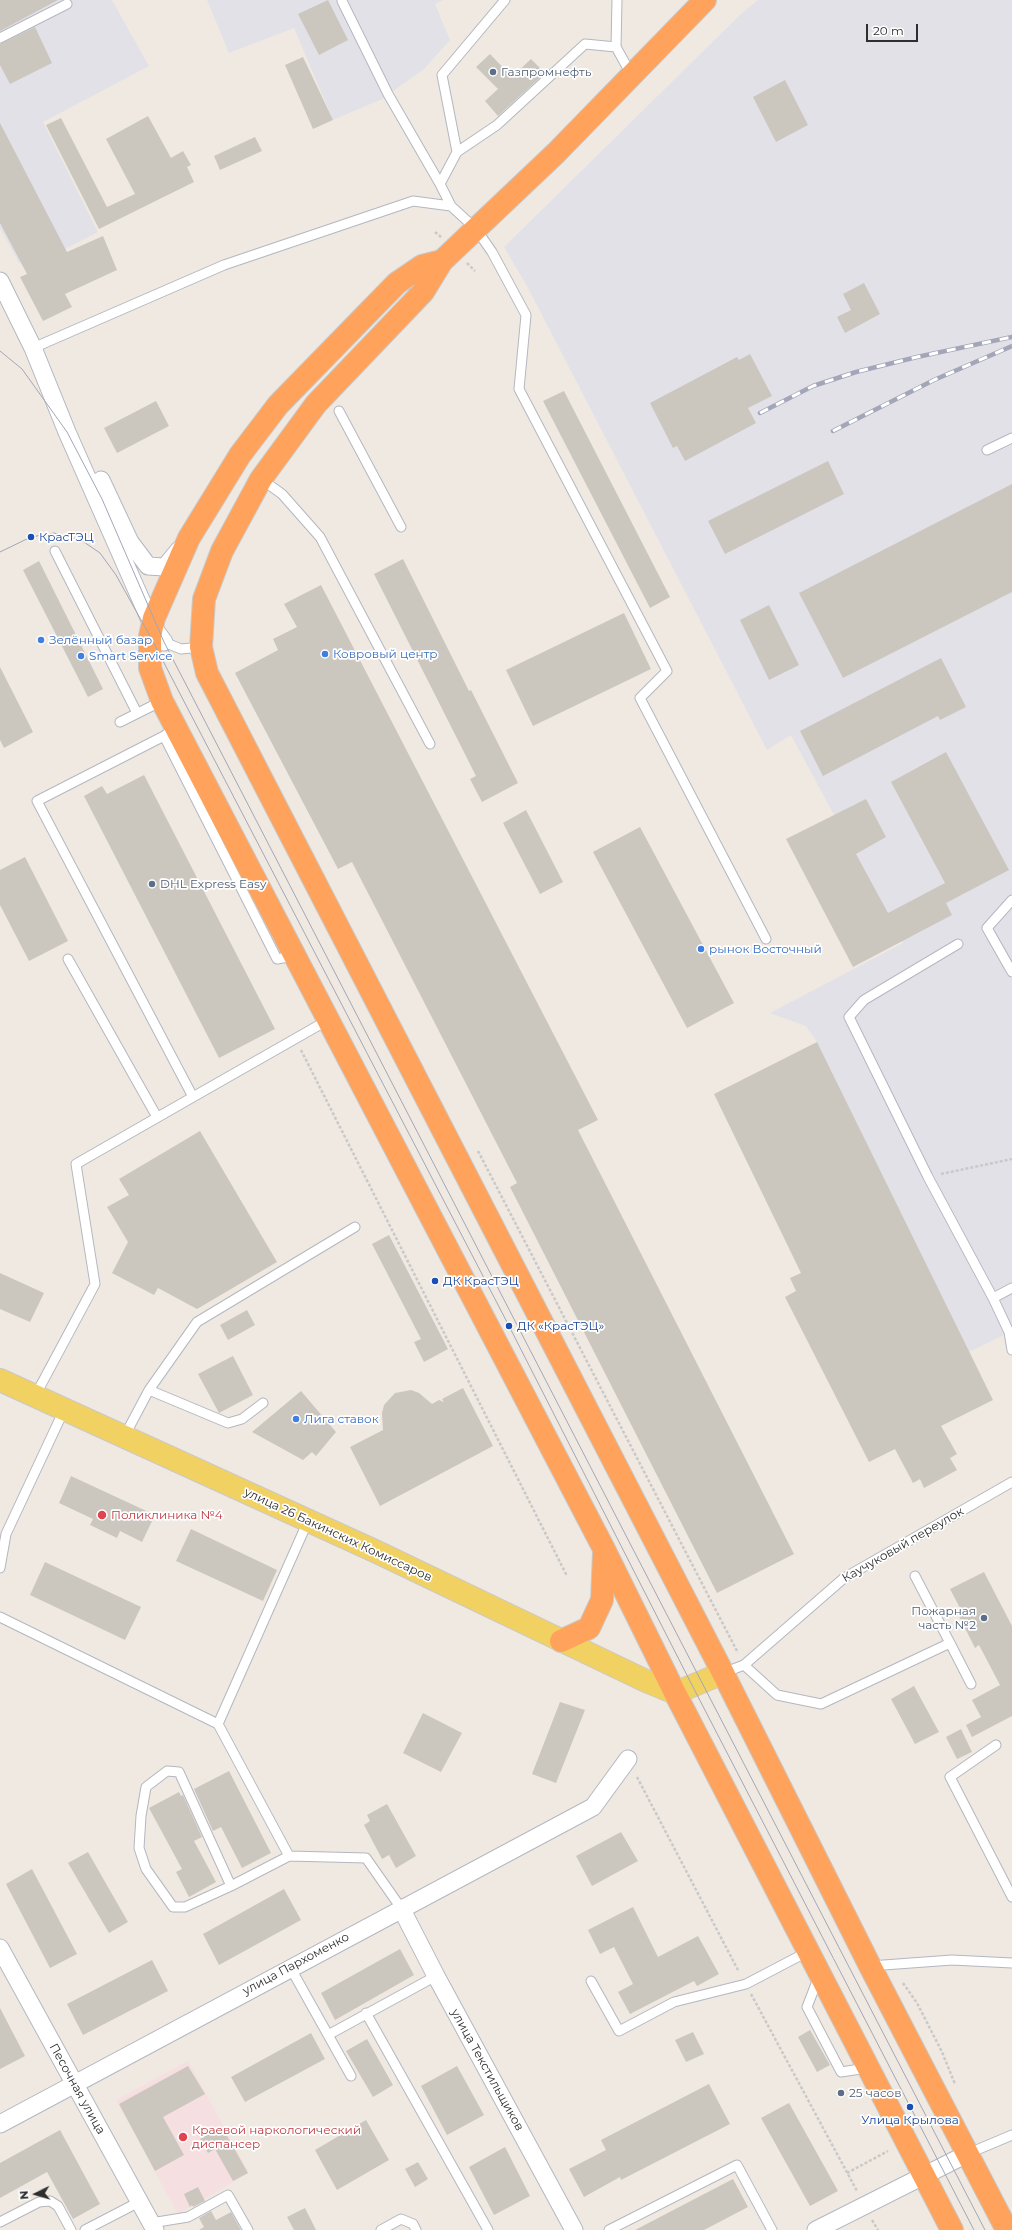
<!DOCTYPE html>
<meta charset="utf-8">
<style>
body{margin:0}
#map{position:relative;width:1012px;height:2230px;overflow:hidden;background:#efe9e1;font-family:Montserrat,sans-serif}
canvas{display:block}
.north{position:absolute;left:16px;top:2174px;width:40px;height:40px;-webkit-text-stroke:3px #fff;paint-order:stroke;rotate:265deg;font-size:11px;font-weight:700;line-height:16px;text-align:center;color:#2e2e2e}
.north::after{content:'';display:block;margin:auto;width:14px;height:18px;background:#2e2e2e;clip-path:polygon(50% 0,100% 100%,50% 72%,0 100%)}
.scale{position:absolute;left:866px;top:24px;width:52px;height:18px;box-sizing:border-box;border:2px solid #2e2e2e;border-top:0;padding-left:5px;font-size:12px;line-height:14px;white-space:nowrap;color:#2e2e2e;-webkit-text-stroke:3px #fff;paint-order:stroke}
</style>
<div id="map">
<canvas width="1012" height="2230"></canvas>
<div class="north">N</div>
<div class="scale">20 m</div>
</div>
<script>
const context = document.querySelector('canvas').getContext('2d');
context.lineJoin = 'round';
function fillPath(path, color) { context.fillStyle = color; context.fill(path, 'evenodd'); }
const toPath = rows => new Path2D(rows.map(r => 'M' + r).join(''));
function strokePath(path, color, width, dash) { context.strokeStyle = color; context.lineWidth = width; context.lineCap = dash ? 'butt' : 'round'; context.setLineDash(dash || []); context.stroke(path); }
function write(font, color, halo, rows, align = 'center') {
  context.font = font + ' Montserrat,sans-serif'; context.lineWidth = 3.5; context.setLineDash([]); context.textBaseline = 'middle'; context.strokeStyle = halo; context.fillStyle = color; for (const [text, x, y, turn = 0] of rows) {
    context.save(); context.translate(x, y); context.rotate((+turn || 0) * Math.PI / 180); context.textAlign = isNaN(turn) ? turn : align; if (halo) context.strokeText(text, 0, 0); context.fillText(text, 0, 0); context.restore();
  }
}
fillPath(toPath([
 [0,0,112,0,149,66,43,122,98,232,65,249,61,241,19,263,0,228],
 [207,0,443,0,435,4,450,40,424,69,382,99,333,120,294,28,229,53],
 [758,0,1012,0,1012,1331,969,1352,817,1042,806,1026,770,1013,903,943,791,735,767,750,527,286,504,247,741,14]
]), '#e3e1e8');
fillPath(toPath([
 [188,2061,249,2173,178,2214,116,2100]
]), '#f5dfe0');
fillPath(toPath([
 [0,0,58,0,0,31],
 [328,0,348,40,319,55,298,14],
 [35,27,52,63,10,84,0,65,0,44],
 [490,54,512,77,531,59,545,73,498,116,485,101,498,89,476,67],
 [303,57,333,120,313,129,285,65],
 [785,80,808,125,776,142,753,97],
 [148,116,171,158,183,151,191,165,187,167,194,182,99,229,46,125,61,118,107,207,135,194,106,139],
 [0,123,67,252,103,236,117,270,65,294,72,307,43,321,20,277,27,274,0,223],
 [255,137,262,151,220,170,214,156],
 [864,283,880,314,845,333,837,317,851,310,843,294],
 [750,354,772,396,748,408,756,423,685,461,677,446,673,448,650,403,737,357,739,360],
 [564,391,670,597,650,608,543,401],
 [156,401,169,426,117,453,104,428],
 [828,461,844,494,725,554,708,521],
 [1012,484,1012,592,843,678,799,593],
 [403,559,469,691,471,690,518,783,482,802,470,779,476,776,374,574],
 [39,561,103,689,88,697,23,570],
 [321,585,598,1120,578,1130,794,1554,717,1593,510,1187,517,1183,352,862,338,869,235,673,278,650,273,639,297,627,284,604],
 [769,605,799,665,769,680,740,620],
 [624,613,651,669,533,726,506,670],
 [941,658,966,707,940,720,938,716,823,776,800,731],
 [0,667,33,732,4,748,0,740],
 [946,752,1009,870,946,903,952,915,853,967,786,839,866,799,886,837,856,854,888,913,945,883,891,782],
 [144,775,275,1029,219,1058,84,796,102,786,107,794],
 [526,810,563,882,540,894,503,823],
 [640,827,734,1003,687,1028,593,852],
 [25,857,68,941,29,961,0,905,0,870],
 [817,1042,993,1400,941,1426,957,1454,950,1458,957,1470,924,1488,920,1479,913,1483,895,1449,869,1462,785,1297,796,1291,790,1278,801,1273,714,1094],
 [200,1131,277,1262,197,1309,158,1288,154,1295,112,1273,128,1242,107,1207,129,1195,119,1179],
 [389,1235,448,1349,424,1362,414,1342,421,1339,372,1244],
 [0,1273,44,1293,30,1322,0,1309],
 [247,1310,255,1325,228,1340,220,1325],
 [233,1356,253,1395,219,1413,198,1374],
 [463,1388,493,1446,380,1506,350,1447,383,1430,382,1413,384,1405,395,1393,411,1390,419,1393,432,1404,439,1400,444,1402,442,1399],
 [301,1391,336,1432,316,1456,312,1452,303,1460,252,1432],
 [71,1476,155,1515,142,1542,120,1531,117,1538,90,1525,93,1519,59,1503],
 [191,1529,277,1570,263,1601,176,1561],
 [45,1562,141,1607,125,1640,30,1595],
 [984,1572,1012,1626,1012,1716,972,1737,966,1725,981,1717,972,1700,1000,1685,979,1645,975,1648,956,1610,960,1608,950,1589],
 [914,1686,939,1732,915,1744,891,1699],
 [560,1702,585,1710,556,1783,532,1774],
 [423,1713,462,1733,441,1772,403,1753],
 [961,1729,972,1752,957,1759,946,1737],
 [229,1771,271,1853,242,1868,221,1827,213,1831,194,1789],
 [179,1792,181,1796,183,1795,202,1837,194,1841,216,1882,189,1897,176,1872,182,1869,149,1808],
 [387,1804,416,1856,396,1868,389,1855,382,1859,364,1825,370,1821,367,1815],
 [621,1832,638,1861,592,1886,576,1856],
 [88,1852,128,1922,109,1933,68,1863],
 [32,1869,77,1954,50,1968,6,1884],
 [284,1889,301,1920,219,1965,203,1934],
 [633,1907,658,1957,698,1936,719,1974,697,1986,694,1981,630,2014,618,1992,633,1984,614,1947,600,1954,588,1930],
 [400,1949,414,1975,335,2020,321,1993],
 [152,1960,168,1991,83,2035,67,2004],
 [0,2008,25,2056,0,2069],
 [810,2030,830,2065,817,2072,798,2037],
 [693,2032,704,2054,686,2062,675,2040],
 [311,2033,325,2059,245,2102,231,2077],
 [367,2039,393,2085,373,2097,346,2051],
 [188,2066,205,2094,163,2117,184,2155,155,2171,119,2104],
 [457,2066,484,2115,447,2135,421,2086],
 [709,2084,730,2124,621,2180,620,2177,584,2197,569,2169,606,2150,601,2140],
 [789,2103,838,2191,810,2206,761,2118],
 [366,2120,389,2160,337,2190,315,2150],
 [222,2127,248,2173,233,2181,215,2149,208,2153,200,2139],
 [60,2130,100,2204,73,2219,47,2172,0,2198,0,2163],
 [505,2147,530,2196,494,2215,469,2167],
 [418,2162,428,2179,415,2187,405,2169],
 [733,2179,748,2207,704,2230,635,2230],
 [198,2187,205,2201,193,2207,192,2205,190,2207,184,2194],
 [305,2208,316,2230,294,2230,287,2217],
 [211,2211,216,2220,231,2212,241,2230,199,2230,204,2227,199,2218]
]), '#cbc7bf');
const lane = toPath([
 [617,0,616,47,631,74],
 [342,1,388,94,440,184],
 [0,38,67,4],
 [616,47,585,44,497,125,457,152,440,184,451,206,476,229,492,252,526,315,519,389,667,671,640,698,766,939],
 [457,152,442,75,505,0],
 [33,348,224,265,413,201,451,206],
 [339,411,401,527],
 [987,450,1012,438],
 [261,479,282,494,320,537,430,744],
 [55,551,137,713],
 [164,642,181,649,201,647],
 [120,722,162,701],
 [168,733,164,736,277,959,294,956],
 [1012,900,987,928,1012,972],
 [958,944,864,1000,849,1017,928,1177,993,1298,1009,1332,1012,1350],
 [68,959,157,1117],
 [193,1097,328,1020],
 [993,1298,1012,1288],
 [149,1390,197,1322,355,1227],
 [35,1396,95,1284,76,1164,193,1097,37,801,164,736],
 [124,1437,149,1390,228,1423,242,1419,263,1403],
 [0,1568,6,1534,64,1410],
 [0,1617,218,1724,289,1856],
 [950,1643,971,1684],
 [744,1665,777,1695,821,1704,950,1643,915,1576],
 [723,1673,744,1665,844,1578,1012,1482],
 [218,1724,308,1521],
 [996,1745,950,1777,1012,1897],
 [231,1886,179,1772,167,1771,146,1787,141,1816,139,1848,146,1869,173,1907,185,1907,231,1886,289,1856,366,1858,401,1908],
 [870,1966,952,1960,1012,1963],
 [290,1967,351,2076],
 [819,1976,807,2007,841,2072,867,2068],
 [591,1981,619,2031,674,2002,746,1984,809,1951],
 [366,2013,488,2230],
 [328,2035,436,1976],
 [967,2154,1012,2135],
 [0,2222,39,2202,50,2201,58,2206,71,2230],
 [151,2223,188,2217,228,2195,248,2230],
 [85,2230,139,2202],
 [381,2230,401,2219,413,2224,416,2230],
 [609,2230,737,2165,772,2230]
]);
const street = toPath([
 [0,281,33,348,67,432,153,627,164,642],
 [101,480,130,542,148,566,165,567,179,550],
 [401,1908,436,1976,574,2230],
 [0,1948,155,2230],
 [0,2124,593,1807,628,1759],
 [816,2230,967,2154]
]);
const primary = toPath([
 [0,1380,377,1552,646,1681,675,1693,723,1673]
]);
const highway = toPath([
 [705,0,556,153,442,261,423,292,316,404,261,479,222,551,204,599,201,647,207,673,723,1673,870,1966,1007,2230],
 [442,261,422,266,397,283,278,405,240,455,189,538,154,618,150,636,150,668,162,701,604,1549,675,1693,952,2230],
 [561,1641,589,1628,602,1600,604,1552]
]);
strokePath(lane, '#b4b7c1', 11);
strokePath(street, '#b4b7c1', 19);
strokePath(primary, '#c9c9c9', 24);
strokePath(highway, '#c9c9c9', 24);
strokePath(toPath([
 [435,232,441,237],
 [467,263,475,271],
 [301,1050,567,1576],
 [478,1151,738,1653],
 [941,1174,1012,1159],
 [637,1777,739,1972],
 [903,1983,917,2003,942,2052,955,2084],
 [751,1994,857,2191],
 [847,2173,888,2151],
 [872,2220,878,2230]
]), '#c9c9c9', 2.5, [3, 2]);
strokePath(lane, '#fff', 9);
strokePath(street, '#fff', 17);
strokePath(primary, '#f2d163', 22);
strokePath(highway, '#ffa35c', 22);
strokePath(toPath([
 [0,351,22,369,67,432,102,499,164,642,985,2230],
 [0,552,31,537,54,533,81,540,100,553,116,575,150,636,509,1326,693,1687,974,2230]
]), '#a3a6b8', 1);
const rail = toPath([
 [760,413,813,386,856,372,917,357,1012,337],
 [833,431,934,380,1012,346]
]);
strokePath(rail, '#a3a6b8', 4.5);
strokePath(rail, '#fff', 3, [9]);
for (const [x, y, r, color] of [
 [493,72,4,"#5c6f8a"],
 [31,537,4,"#1a4fb4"],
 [41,640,4,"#3f7fe0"],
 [325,654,4,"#3f7fe0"],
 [81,656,4,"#3f7fe0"],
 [152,884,4,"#5c6f8a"],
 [701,949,4,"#3f7fe0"],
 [435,1281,4,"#1a4fb4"],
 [509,1326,4,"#1a4fb4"],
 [296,1419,4,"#3f7fe0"],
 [102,1515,5,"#e0444e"],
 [984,1618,4,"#5c6f8a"],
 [841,2093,4,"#5c6f8a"],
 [910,2107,4,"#1a4fb4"],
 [183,2137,5,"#e0444e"]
]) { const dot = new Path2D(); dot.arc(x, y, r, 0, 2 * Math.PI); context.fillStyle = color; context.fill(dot); strokePath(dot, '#fff', 1.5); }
write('12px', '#4e5e75', '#fff', [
 ["Газпромнефть",501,72],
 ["DHL Express Easy",160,884],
 ["Пожарная",976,1611,"right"],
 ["часть №2",976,1625,"right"],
 ["25 часов",849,2093]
], 'left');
write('12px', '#164399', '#fff', [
 ["КрасТЭЦ",39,537],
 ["ДК КрасТЭЦ",443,1281],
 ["ДК «КрасТЭЦ»",517,1326],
 ["Улица Крылова",910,2120,"center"]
], 'left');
write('12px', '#366cbe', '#fff', [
 ["Зелённый базар",49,640],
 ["Ковровый центр",333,654],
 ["Smart Service",89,656],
 ["рынок Восточный",709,949],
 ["Лига ставок",304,1419]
], 'left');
write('12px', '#be3a42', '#fff', [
 ["Поликлиника №4",111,1515],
 ["Краевой наркологический",192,2130],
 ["диспансер",192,2144]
], 'left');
write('12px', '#2e2e2e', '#fff', [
 ["улица 26 Бакинских Комиссаров",338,1535,25],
 ["Каучуковый переулок",903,1545,-30],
 ["улица Пархоменко",296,1964,-28],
 ["улица Текстильщиков",487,2070,61],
 ["Песочная улица",77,2089,61]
]);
</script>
